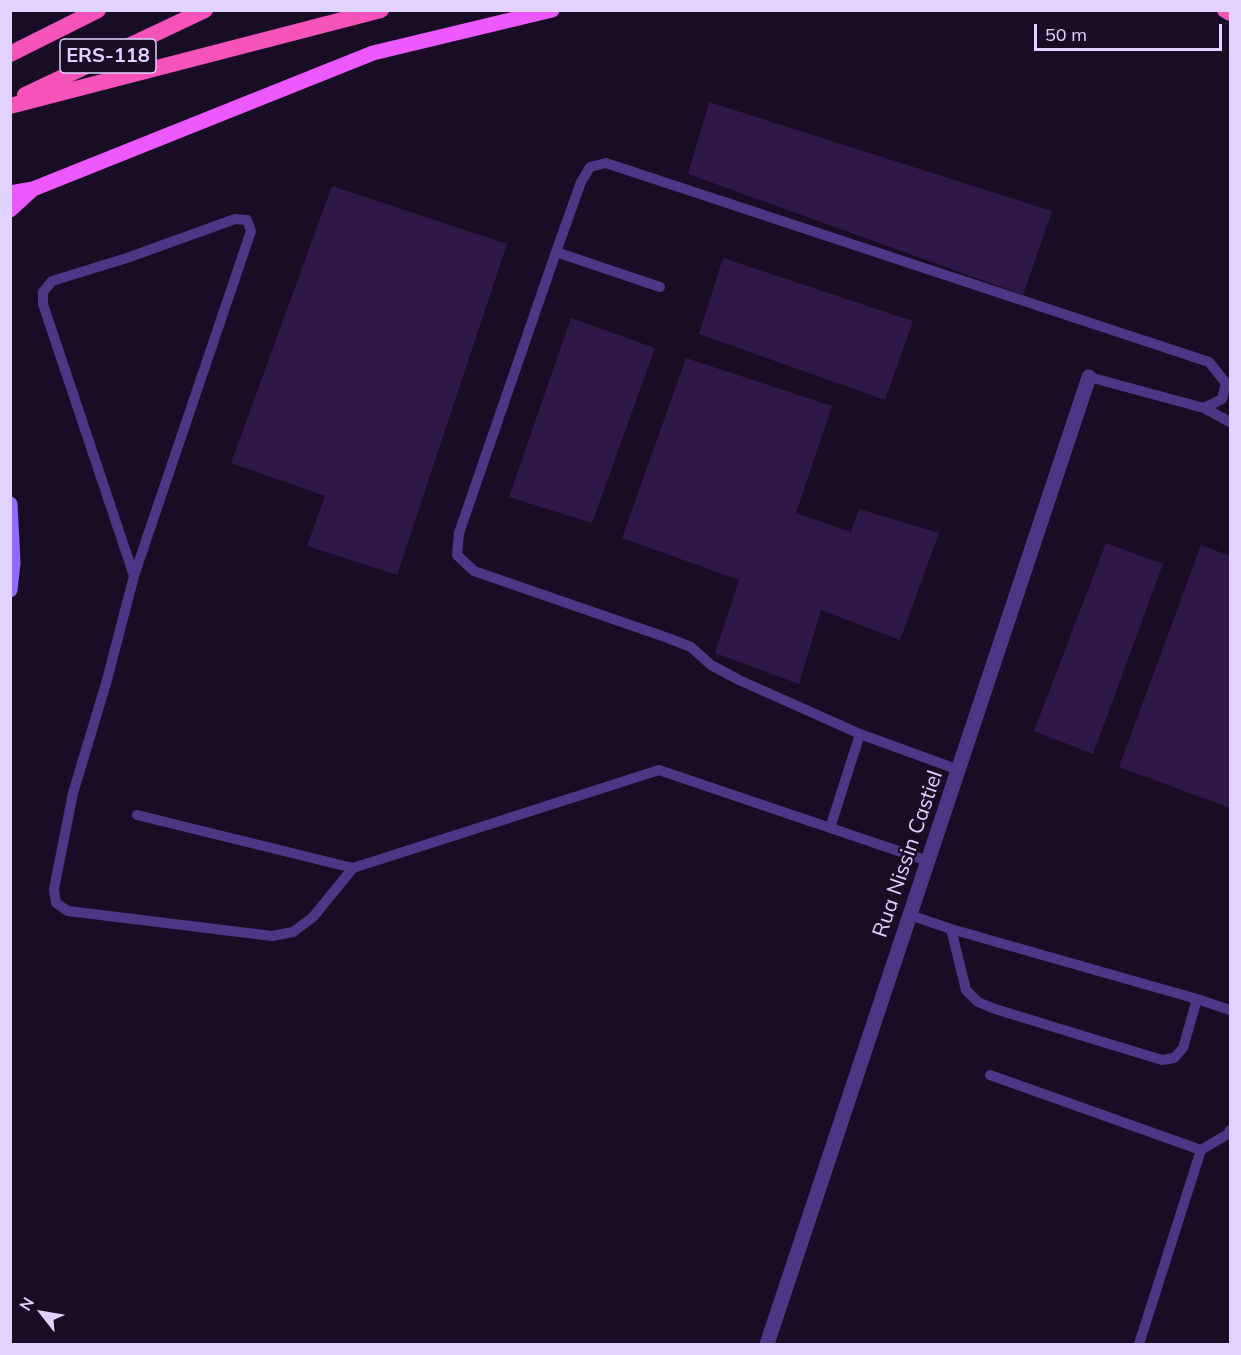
<!DOCTYPE html>
<style>
body{margin:0}
#map{position:relative;width:1241px;height:1355px;overflow:hidden;background:#180d25;font-family:Mulish,sans-serif}
canvas{display:block}
.frame{position:absolute;inset:0;border:12px solid #e2d2ff;pointer-events:none}
.north{position:absolute;left:12px;top:1283px;width:60px;height:60px;-webkit-text-stroke:4px #180d25;paint-order:stroke;rotate:301deg;font-size:16px;font-weight:700;line-height:24px;text-align:center;color:#e2d2ff}
.north::after{content:'';display:block;margin:auto;width:21px;height:27px;background:#e2d2ff;clip-path:polygon(50% 0,100% 100%,50% 72%,0 100%)}
.scale{position:absolute;left:1034px;top:24px;width:188px;height:27px;box-sizing:border-box;border:3px solid #e2d2ff;border-top:0;padding-left:8px;font-size:18px;line-height:21px;white-space:nowrap;color:#e2d2ff;-webkit-text-stroke:4px #180d25;paint-order:stroke}
</style>
<div id="map">
<canvas width="1241" height="1355"></canvas>
<div class="frame"></div>
<div class="north">N</div>
<div class="scale">50 m</div>
</div>
<script>
const context = document.querySelector('canvas').getContext('2d');
context.lineJoin = 'round';
function fillPath(path, color) { context.fillStyle = color; context.fill(path, 'evenodd'); }
const toPath = rows => new Path2D(rows.map(r => 'M' + r).join(''));
function strokePath(path, color, width, dash) { context.strokeStyle = color; context.lineWidth = width; context.lineCap = dash ? 'butt' : 'round'; context.setLineDash(dash || []); context.stroke(path); }
function write(font, color, halo, rows, align = 'center') {
  context.font = font + ' Mulish,sans-serif'; context.lineWidth = 5; context.setLineDash([]); context.textBaseline = 'middle'; context.strokeStyle = halo; context.fillStyle = color; for (const [text, x, y, turn = 0] of rows) {
    context.save(); context.translate(x, y); context.rotate((+turn || 0) * Math.PI / 180); context.textAlign = isNaN(turn) ? turn : align; if (halo) context.strokeText(text, 0, 0); context.fillText(text, 0, 0); context.restore();
  }
}
fillPath(toPath([
 [709,102,1052,211,1023,295,688,174],
 [332,186,507,244,397,575,307,546,325,496,231,463],
 [723,258,913,321,885,400,699,334],
 [571,318,655,348,592,523,509,497],
 [686,358,832,406,796,513,851,532,859,509,939,533,900,640,821,610,799,684,715,653,739,580,622,538],
 [1106,543,1163,564,1093,754,1034,731],
 [1201,545,1230,556,1230,808,1119,767]
]), '#2e1847');
strokePath(toPath([
 [556,252,459,533,457,555,474,571,668,638,691,647,711,665,739,680,860,734,959,770],
 [660,287,556,252,581,182,590,167,606,163,1209,362,1226,383,1222,399,1204,408,1089,377],
 [1204,408,1230,422],
 [134,576,43,304,43,292,52,281,127,258,235,219,247,220,251,231,134,576,107,680,73,793,54,889,56,903,68,911,272,936,293,932,313,917,353,868,659,770,928,861],
 [137,815,353,868],
 [830,828,860,734],
 [910,915,951,929,1197,999,1230,1010],
 [951,929,966,990,978,1002,995,1009,1162,1060,1174,1058,1183,1048,1197,999],
 [990,1075,1201,1150,1139,1344],
 [1201,1150,1228,1134,1230,1130]
]), '#4e3687', 10);
strokePath(toPath([
 [767,1344,1089,377]
]), '#4e3687', 15);
strokePath(toPath([
 [10,504,13,563,10,590]
]), '#9369ff', 15);
strokePath(toPath([
 [10,193,33,189,373,53,552,10],
 [10,210,33,189]
]), '#ec59ff', 15);
strokePath(toPath([
 [1225,10,1230,13],
 [10,54,98,10],
 [25,95,205,10],
 [10,106,381,10]
]), '#f653ba', 16);
for (const [x, y, w] of [
 [108,56,96]
]) { const box = new Path2D(); box.roundRect(x - w / 2, y - 17, w, 34, 4.5); context.fillStyle = '#180d25'; context.fill(box); strokePath(box, '#e2d2ff', 1.5); }
write('bold 20px', '#e2d2ff', null, [
 ["ERS-118",108,56]
]);
write('21px', '#e2d2ff', '#180d25', [
 ["Rua Nissin Castiel",908,854,-71]
]);
</script>
